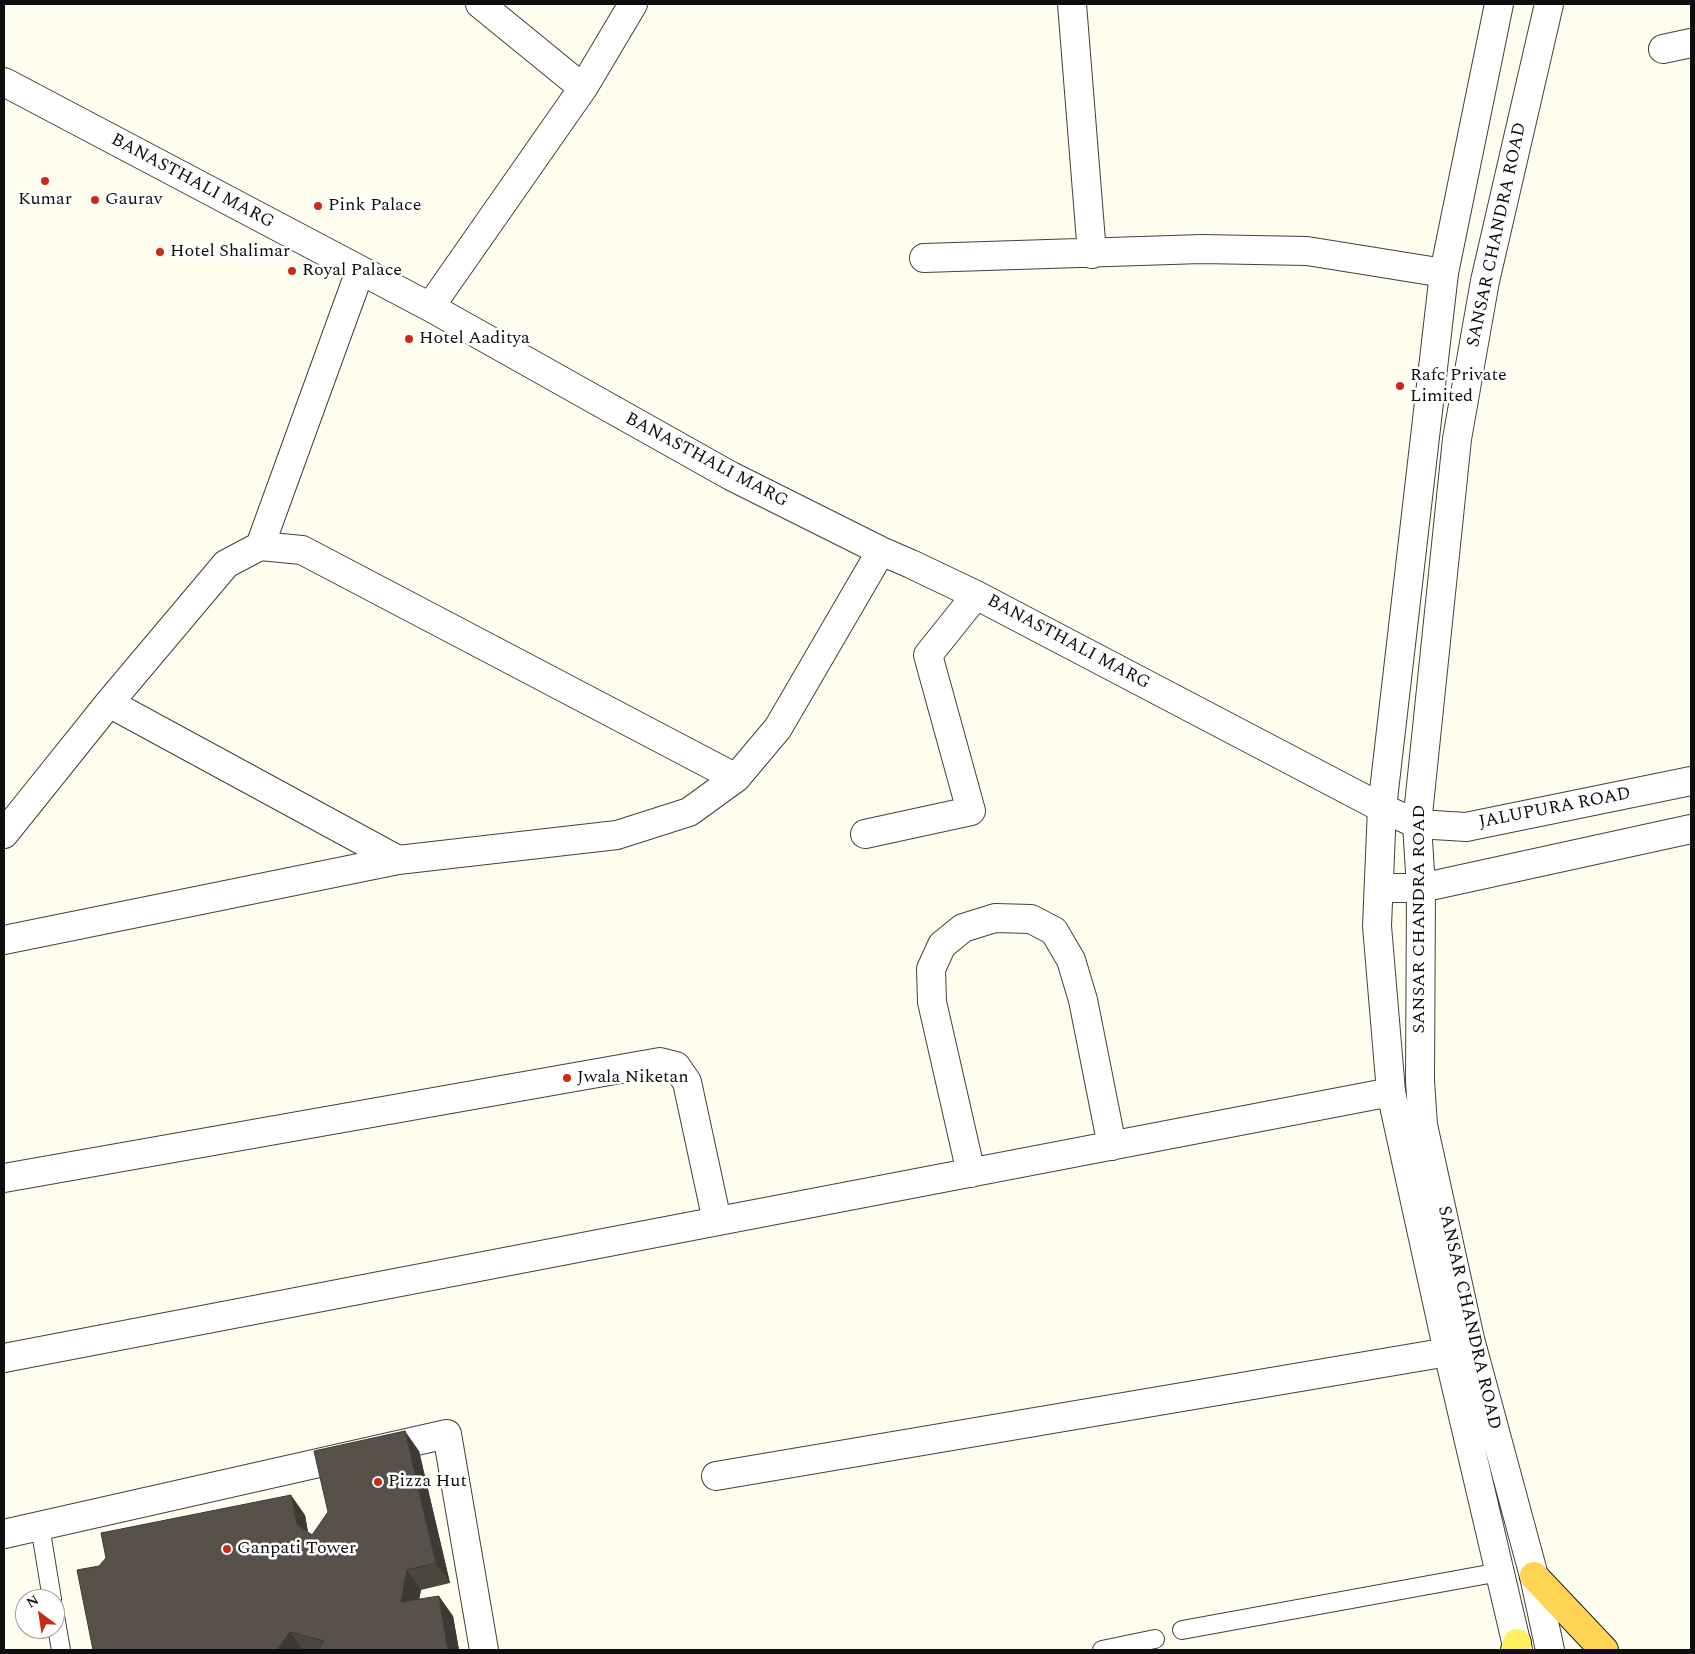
<!DOCTYPE html>
<style>
body{margin:0}
#map{position:relative;width:1695px;height:1654px;overflow:hidden;background:#fffeee;font-family:Spectral,serif}
canvas{display:block}
.frame{position:absolute;inset:0;border:5px solid #0e0e0e;pointer-events:none}
.north{position:absolute;left:15px;top:1589px;width:50px;height:50px;box-sizing:border-box;background:#fff;border:1px solid #9f9f9f;border-radius:50%;rotate:329deg;font-size:14px;font-weight:700;line-height:20px;text-align:center;color:#0e0e0e}
.north::after{content:'';display:block;margin:auto;width:18px;height:22px;background:#cc2a18;clip-path:polygon(50% 0,100% 100%,50% 72%,0 100%)}
</style>
<div id="map">
<canvas width="1695" height="1654"></canvas>
<div class="frame"></div>
<div class="north">N</div>
</div>
<script>
const context = document.querySelector('canvas').getContext('2d');
context.lineJoin = 'round';
const toPath = rows => new Path2D(rows.map(r => 'M' + r).join(''));
function strokePath(path, color, width, dash) { context.strokeStyle = color; context.lineWidth = width; context.lineCap = dash ? 'butt' : 'round'; context.setLineDash(dash || []); context.stroke(path); }
function fillPath(path, color) { context.fillStyle = color; context.fill(path, 'evenodd'); }
function write(font, color, halo, rows, align = 'center') {
  context.font = font + ' Spectral,serif'; context.lineWidth = 5; context.setLineDash([]); context.textBaseline = 'middle'; context.strokeStyle = halo; context.fillStyle = color; for (const [text, x, y, turn = 0] of rows) {
    context.save(); context.translate(x, y); context.rotate((+turn || 0) * Math.PI / 180); context.textAlign = isNaN(turn) ? turn : align; if (halo) context.strokeText(text, 0, 0); context.fillText(text, 0, 0); context.restore();
  }
}
const service = toPath([
 [40,1526,52,1599],
 [55,1616,61,1650],
 [1182,1630,1500,1572],
 [1102,1650,1155,1639]
]);
const minor = toPath([
 [480,4,583,88],
 [1072,4,1092,254],
 [1663,49,1691,43],
 [4,82,430,307,731,476,881,551,911,564,976,595,1382,808,1417,824,1466,827,1691,781],
 [924,258,1202,249,1307,251,1444,273],
 [430,307,583,88,633,4],
 [260,546,360,271],
 [109,703,398,860],
 [4,834,109,703,226,564,260,546,302,550,736,778],
 [865,834,971,811,928,655,976,595],
 [1379,888,1421,888,1691,829],
 [4,940,398,860,617,835,689,812,736,778,778,728,881,551],
 [971,1173,932,1002,931,969,942,945,963,928,995,918,1031,919,1054,931,1071,960,1083,1000,1112,1146],
 [4,1178,660,1062,676,1066,687,1082,717,1221],
 [4,1358,1391,1092],
 [716,1476,1448,1352],
 [4,1534,447,1434,484,1650]
]);
const tertiary = toPath([
 [1499,4,1444,273,1382,808,1377,926,1391,1092,1448,1352,1518,1650],
 [1549,4,1485,281,1457,439,1417,824,1421,888,1420,1081,1423,1125,1470,1339,1534,1576,1550,1650]
]);
const primary = toPath([
 [1515,1650,1517,1643]
]);
const trunk = toPath([
 [1534,1576,1604,1650]
]);
strokePath(service, '#414141', 20);
strokePath(minor, '#414141', 30);
strokePath(tertiary, '#414141', 30);
strokePath(primary, '#1f1f1f', 30);
strokePath(trunk, '#1f1f1f', 30);
strokePath(service, '#fff', 18);
strokePath(minor, '#fff', 28);
strokePath(tertiary, '#fff', 28);
strokePath(primary, '#fff05e', 28);
strokePath(trunk, '#ffd455', 28);
fillPath(toPath([
 [419,1451,450,1583,421,1590,419,1599,453,1616,459,1650,93,1650,99,1566,106,1558,305,1515,308,1532,312,1535]
]), '#4b463f');
fillPath(toPath([
 [405,1431,419,1451,450,1583,436,1563],
 [291,1495,305,1515,310,1544,297,1524],
 [407,1570,421,1590,415,1622,401,1602],
 [439,1596,453,1616,459,1650,448,1650],
 [290,1632,303,1650,277,1650]
]), '#3d3933');
const building = toPath([
 [405,1431,436,1563,407,1570,401,1602,439,1596,448,1650,318,1650,324,1641,290,1632,277,1650,93,1650,77,1570,99,1566,106,1558,101,1533,291,1495,297,1524,312,1535,328,1512,314,1451,405,1431]
]);
fillPath(building, '#575149');
strokePath(building, '#3d3933', 1);
for (const [x, y, r, color] of [
 [45,181,5,"#cc2a18"],
 [95,200,5,"#cc2a18"],
 [318,206,5,"#cc2a18"],
 [160,252,5,"#cc2a18"],
 [292,271,5,"#cc2a18"],
 [409,339,5,"#cc2a18"],
 [1400,386,5,"#cc2a18"],
 [567,1078,5,"#cc2a18"],
 [378,1482,5,"#cc2a18"],
 [227,1549,5,"#cc2a18"]
]) { const dot = new Path2D(); dot.arc(x, y, r, 0, 2 * Math.PI); context.fillStyle = color; context.fill(dot); strokePath(dot, '#fff', 2); }
write('18px', '#0e0e0e', '#fff', [
 ["BANASTHALI MARG",192,182,28],
 ["SANSAR CHANDRA ROAD",1498,235,-78],
 ["BANASTHALI MARG",706,461,28],
 ["BANASTHALI MARG",1068,643,28],
 ["JALUPURA ROAD",1555,809,-11],
 ["SANSAR CHANDRA ROAD",1420,919,-90],
 ["SANSAR CHANDRA ROAD",1468,1318,77]
]);
write('18px', '#0e0e0e', '#fff', [
 ["Kumar",45,200,"center"],
 ["Gaurav",105,200],
 ["Pink Palace",328,206],
 ["Hotel Shalimar",170,252],
 ["Royal Palace",302,271],
 ["Hotel Aaditya",419,339],
 ["Rafc Private",1410,376],
 ["Limited",1410,397],
 ["Jwala Niketan",577,1078],
 ["Pizza Hut",388,1482],
 ["Ganpati Tower",237,1549]
], 'left');
</script>
